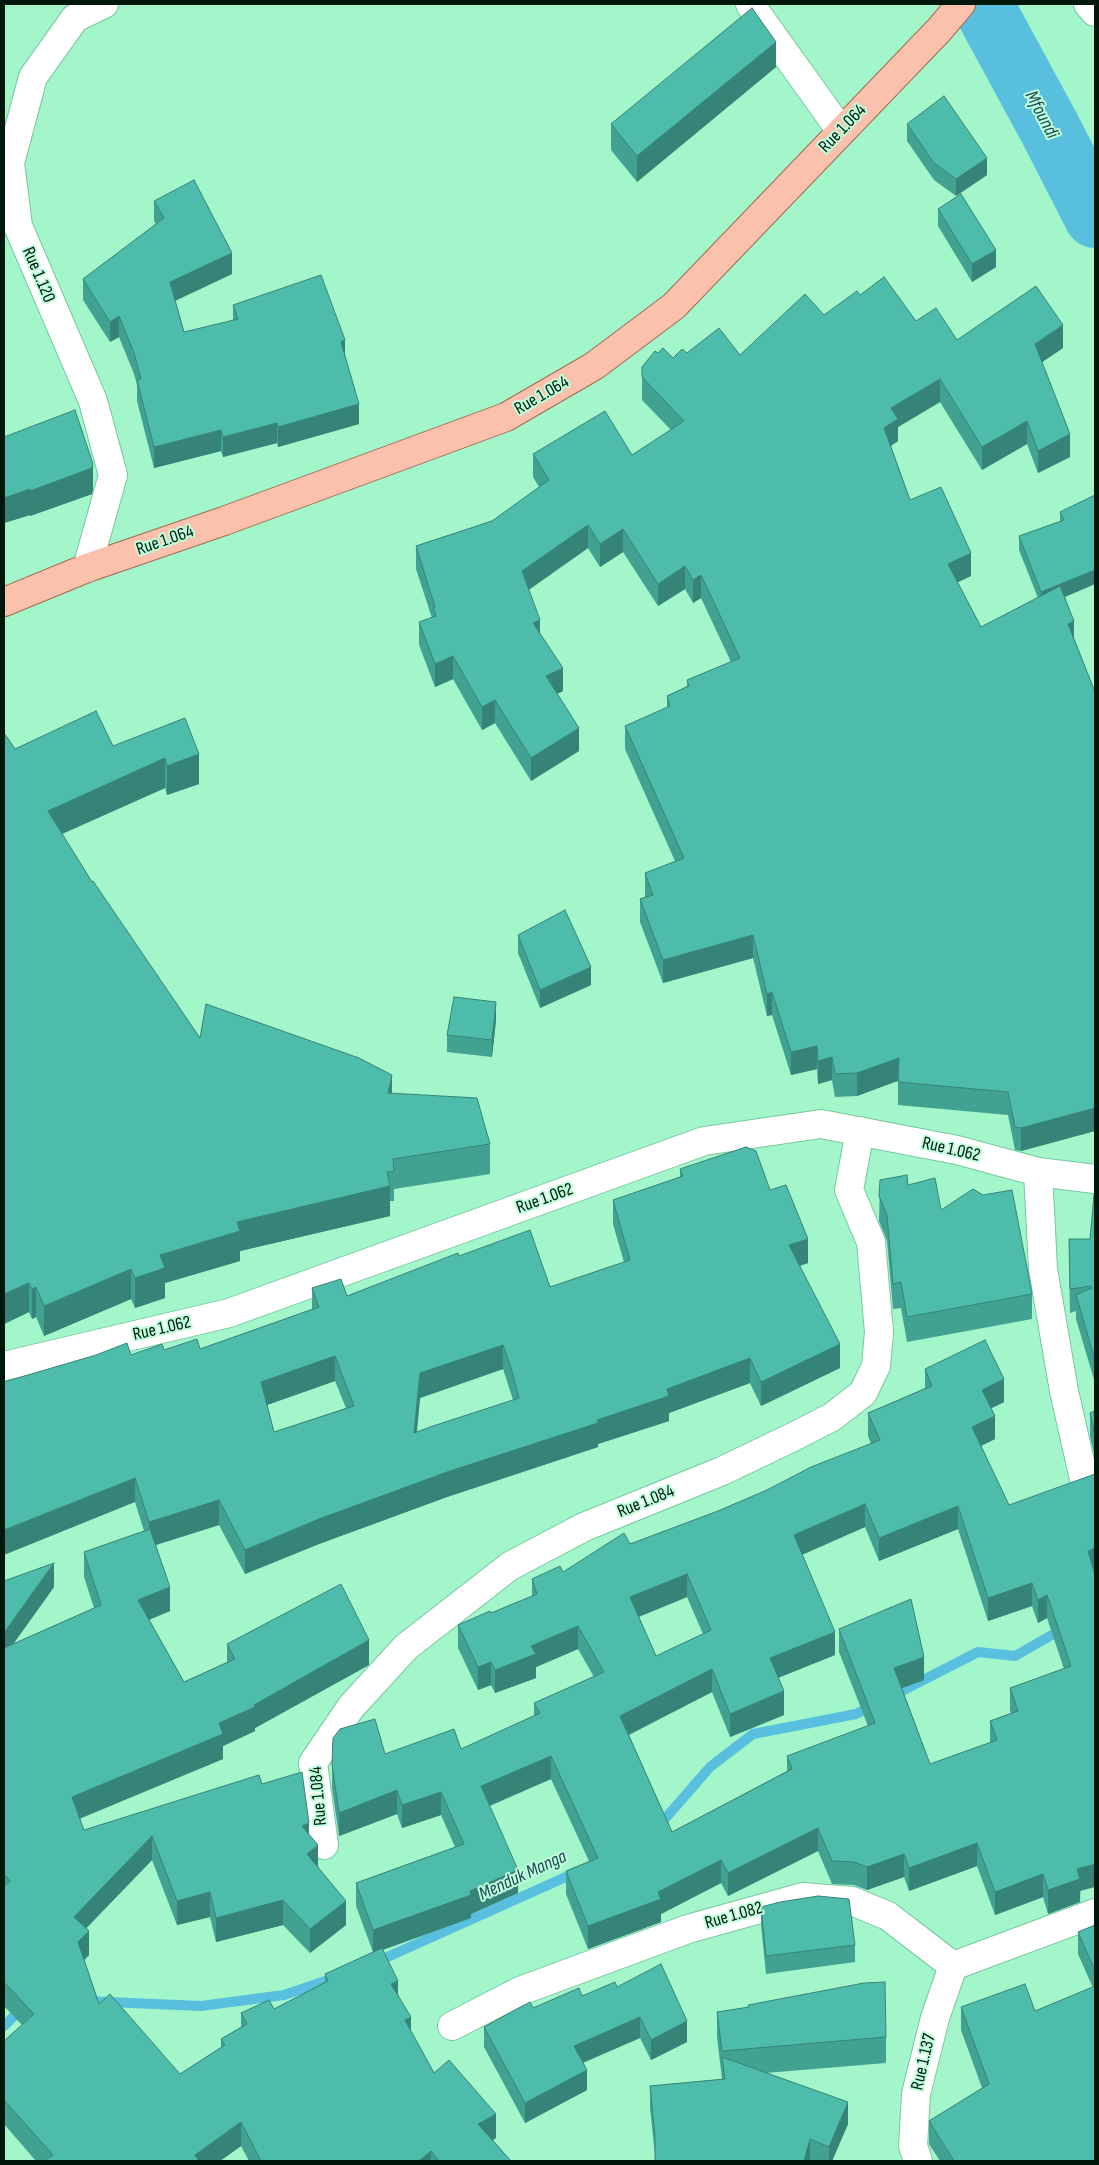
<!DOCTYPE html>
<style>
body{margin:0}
#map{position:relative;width:1099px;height:2165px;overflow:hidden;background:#a3f5ca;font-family:"Sofia Sans Condensed",sans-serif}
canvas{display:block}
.frame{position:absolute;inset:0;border:5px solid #00170c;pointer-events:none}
</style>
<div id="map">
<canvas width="1099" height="2165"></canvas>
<div class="frame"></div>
</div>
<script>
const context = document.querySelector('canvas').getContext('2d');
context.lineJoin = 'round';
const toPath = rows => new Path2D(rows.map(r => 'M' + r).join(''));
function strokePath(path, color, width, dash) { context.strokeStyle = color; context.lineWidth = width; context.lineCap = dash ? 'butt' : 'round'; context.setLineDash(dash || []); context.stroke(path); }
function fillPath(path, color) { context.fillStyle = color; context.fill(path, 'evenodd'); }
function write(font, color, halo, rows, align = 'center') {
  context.font = font + ' "Sofia Sans Condensed",sans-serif'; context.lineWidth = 4; context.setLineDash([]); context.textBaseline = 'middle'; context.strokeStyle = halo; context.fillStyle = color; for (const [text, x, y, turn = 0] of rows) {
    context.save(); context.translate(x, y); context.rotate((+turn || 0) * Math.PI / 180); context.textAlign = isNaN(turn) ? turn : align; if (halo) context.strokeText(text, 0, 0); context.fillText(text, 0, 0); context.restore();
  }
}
strokePath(toPath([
 [892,1696,978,1652,1015,1656,1064,1628],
 [657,1828,710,1767,753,1734,856,1714,872,1706],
 [374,1963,577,1872],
 [85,2001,201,2006,284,1995,337,1977],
 [4,2026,23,2007]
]), '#59bfde', 10);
strokePath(toPath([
 [987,13,1050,129,1095,217]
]), '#59bfde', 62);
const minor = toPath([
 [750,4,841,131],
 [1088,4,1095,12],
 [87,568,113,475,93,401,18,226,10,163,33,77,75,18,104,4],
 [1038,1172,1043,1269,1064,1391,1084,1479],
 [4,1366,229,1313,704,1141,821,1124,957,1150,1038,1172,1095,1179],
 [324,1845,313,1763,351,1707,406,1647,510,1566,584,1527,722,1471,793,1437,832,1417,863,1393,876,1366,879,1332,871,1242,849,1190,860,1131],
 [452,2026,520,1991,688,1929,803,1897,852,1901,888,1916,953,1966,1095,1913],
 [918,2161,913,2146,916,2094,935,2018,953,1966]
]);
const major = toPath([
 [4,602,87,568,224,521,506,417,594,366,674,306,939,30,961,4]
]);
strokePath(minor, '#78c89f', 30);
strokePath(major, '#a26a50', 30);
strokePath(minor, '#fff', 28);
strokePath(major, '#fbc1ac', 28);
fillPath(toPath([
 [776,67,637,182,611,150,611,124],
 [907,124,987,175,956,196,934,180,907,141],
 [154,201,232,274,175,301,184,332,233,321,233,305,345,356,359,424,278,447,277,443,223,457,221,451,154,468,137,401,137,385,134,374,119,337,110,342,83,300,83,279,156,224,154,221],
 [938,209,996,267,972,282,938,226],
 [860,295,957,340,1063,348,1042,362,1070,457,1038,473,1027,444,982,470,940,402,898,427,898,441,891,446,910,500,971,576,957,582,981,627,1038,598,1019,550,1019,536,1060,522,1060,512,1095,584,1065,597,1074,638,1095,692,1095,1131,1021,1151,1015,1150,1008,1115,898,1105,898,1081,857,1096,835,1097,832,1080,818,1084,817,1069,791,1075,772,1015,767,1016,753,958,663,983,640,922,640,899,645,897,645,873,675,861,625,749,625,726,667,708,667,696,687,686,687,680,731,662,701,598,693,603,685,589,658,606,623,552,600,567,588,548,529,590,540,633,563,691,557,694,579,751,531,781,495,723,482,730,453,679,435,687,419,645,419,622,432,618,416,569,416,546,492,521,539,487,533,477,533,454,632,455,671,430,642,400,642,367,658,353,673,358,687,353,740,355,824,315],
 [4,437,93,489,92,494,30,516,30,515,4,523],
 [185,718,199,784,167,795,165,788,62,834,92,882,200,1038,392,1093,490,1144,490,1174,394,1189,394,1201,390,1201,390,1216,240,1251,240,1261,165,1283,165,1298,135,1308,131,1299,44,1336,36,1317,32,1319,29,1312,4,1324,4,733,15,749,113,746],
 [518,935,591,985,540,1008,518,953],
 [496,1020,492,1057,447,1052,447,1035],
 [680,1169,770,1190,808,1263,800,1266,840,1368,761,1406,750,1383,669,1413,669,1421,598,1444,598,1447,447,1497,319,1544,245,1574,219,1525,156,1545,170,1611,149,1620,184,1682,227,1662,227,1644,369,1665,255,1728,255,1731,223,1746,223,1759,79,1818,84,1830,262,1784,309,1834,318,1866,346,1925,310,1953,283,1925,216,1942,210,1917,177,1925,152,1860,86,1928,89,1955,84,1960,99,2004,180,2074,221,2047,221,2039,241,2027,241,2013,274,2009,325,1982,325,1974,373,1952,356,1906,356,1883,455,1847,441,1815,402,1828,397,1814,339,1836,332,1788,332,1764,385,1754,461,1749,534,1716,534,1703,594,1677,578,1649,536,1667,536,1678,495,1693,491,1685,478,1690,458,1648,458,1625,491,1613,532,1596,532,1579,563,1572,630,1544,718,1511,767,1490,871,1444,868,1436,868,1413,925,1388,925,1369,1004,1402,991,1408,995,1439,981,1446,1009,1505,1095,1571,1094,1572,1080,1902,1048,1914,1043,1897,995,1915,977,1866,909,1891,904,1877,867,1890,854,1885,832,1884,818,1851,728,1896,721,1883,661,1914,661,1922,588,1949,566,1894,566,1871,589,1861,551,1779,490,1806,518,1893,471,1914,471,1918,383,1950,411,2031,434,2073,496,2138,493,2140,511,2161,249,2161,241,2146,220,2161,36,2161,4,2124,4,2041,22,2025,4,2006,4,1581,54,1587,13,1644,94,1608,84,1577,84,1552,144,1531,135,1502,131,1355,164,1350,200,1349,312,1309,312,1288,347,1296,459,1256,550,1287,624,1262,613,1224,613,1200,680,1177],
 [503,1369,513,1400,417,1432,420,1398],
 [335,1381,346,1408,274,1432,267,1405],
 [865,1527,879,1561,958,1529,988,1621,1032,1606,1038,1623,1047,1618,1064,1669,1010,1688,1010,1711,1011,1713,990,1721,990,1743,930,1764,902,1688,924,1680,839,1629,839,1652,868,1726,787,1756,787,1771,672,1832,629,1735,712,1692,730,1737,784,1715,778,1678,835,1655,802,1555],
 [687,1597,703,1634,656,1656,639,1617],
 [880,1180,908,1185,941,1210,983,1195,1032,1294,1032,1319,907,1342,901,1308,893,1309,887,1241,879,1221],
 [1095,1195,1095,1383,1076,1319,1076,1311,1070,1313,1069,1262,1069,1239,1090,1239],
 [1095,1411,1095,1458,1090,1436,1090,1413],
 [761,1907,855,1945,855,1962,766,1974,761,1925],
 [1095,1925,1095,2161,940,2161,929,2144,929,2121,982,2088,961,2030,961,2007,1035,2011,1093,1988,1078,1954,1078,1932],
 [617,1987,687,2042,651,2060,640,2038,583,2063,587,2090,525,2123,484,2047,484,2027,533,2008],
 [717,2012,886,2037,886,2063,766,2073,848,2124,832,2161,655,2161,655,2155,650,2108,650,2086,722,2079,717,2037]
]), '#42a292');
fillPath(toPath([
 [776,42,776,67,637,182,637,156],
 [987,158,987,175,956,196,956,179],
 [996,250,996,267,972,282,972,264],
 [232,253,232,274,170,303,170,282],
 [119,316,119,337,110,342,110,322],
 [1063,325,1063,348,1035,367,1035,344],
 [345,340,345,361,341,342],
 [940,379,940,402,898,427,898,441,884,450,884,428,891,408],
 [359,404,359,424,278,447,278,427],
 [1027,421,1027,444,982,470,982,447],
 [277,423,277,443,223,457,223,437],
 [221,430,221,451,154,468,154,447],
 [1070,434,1070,457,1038,473,1038,451],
 [93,464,93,489,92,494,30,516,30,491],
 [30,489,30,515,4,523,4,498],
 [588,525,588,548,522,594,522,571],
 [623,529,623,552,600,567,600,544],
 [971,553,971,576,948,587,948,564],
 [685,566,685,589,658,606,658,584],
 [1095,570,1095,584,1041,607,1041,592],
 [701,575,701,598,693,603,693,580],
 [540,620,540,643,533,623],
 [1074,621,1074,643,1068,624],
 [453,656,453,679,435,687,435,664],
 [563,668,563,691,546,699,546,676],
 [495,700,495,723,482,730,482,707],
 [579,728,579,751,531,781,531,758],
 [199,754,199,784,167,795,167,766],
 [165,758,165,788,48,840,48,811],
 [753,935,753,958,663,983,663,960],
 [591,967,591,985,540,1008,540,990],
 [772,992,772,1015,767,1016,767,994],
 [496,1002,496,1020,492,1057,492,1040],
 [817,1046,817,1069,791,1075,791,1052],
 [832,1057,832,1080,818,1084,818,1061],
 [899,1058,899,1080,857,1096,857,1073],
 [392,1075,392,1105,388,1093],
 [1095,1108,1095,1131,1021,1151,1021,1128],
 [390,1186,390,1216,240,1251,240,1261,165,1283,165,1298,135,1308,135,1278,160,1255,237,1222],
 [808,1239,808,1263,789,1269,789,1245],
 [131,1269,131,1299,44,1336,44,1306],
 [29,1283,29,1312,4,1324,4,1294],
 [36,1287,36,1317,32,1319,32,1289],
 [840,1344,840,1368,761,1406,761,1382],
 [503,1345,503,1369,420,1398,414,1457,414,1433,420,1373],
 [335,1356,335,1381,261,1407,261,1382],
 [750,1358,750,1383,669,1413,669,1421,598,1444,598,1447,447,1497,319,1544,245,1574,245,1550,319,1519,447,1472,597,1420,667,1389],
 [1004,1379,1004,1402,982,1413,982,1390],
 [995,1416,995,1439,972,1450,972,1427],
 [135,1478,135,1502,4,1555,4,1530],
 [219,1500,219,1525,149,1547,149,1522],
 [865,1504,865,1527,794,1558,794,1535],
 [958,1506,958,1529,879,1561,879,1538],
 [1095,1548,1095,1571,1088,1574,1088,1551],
 [54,1563,54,1587,4,1657,4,1633],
 [687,1574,687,1597,630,1620,630,1597],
 [1032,1583,1032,1606,988,1621,988,1598],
 [170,1587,170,1611,138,1624,138,1600],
 [1047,1595,1047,1618,1038,1623,1038,1600],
 [578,1626,578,1649,536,1667,536,1678,495,1693,495,1670,531,1646],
 [835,1632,835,1655,770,1681,770,1658],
 [369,1640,369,1665,255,1728,255,1731,223,1746,223,1759,72,1822,72,1797,219,1723,254,1705],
 [924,1657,924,1680,894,1691,894,1668],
 [491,1662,491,1685,478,1690,478,1667],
 [712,1669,712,1692,620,1739,620,1716],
 [784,1691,784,1715,730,1737,730,1714],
 [551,1756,551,1779,481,1809,481,1786],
 [397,1790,397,1814,339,1836,339,1813],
 [441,1792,441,1815,402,1828,402,1805],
 [309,1823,309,1847,302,1826],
 [818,1828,818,1851,728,1896,728,1873],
 [152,1836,152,1860,74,1941,74,1917],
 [977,1843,977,1866,909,1891,909,1868],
 [318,1845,318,1870,307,1854],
 [904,1854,904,1877,867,1890,867,1867],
 [721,1860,721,1883,661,1914,661,1922,588,1949,588,1926,658,1892],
 [1095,1864,1095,1887,1080,1891,1080,1902,1048,1914,1048,1890,1077,1869],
 [518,1870,518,1893,471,1914,471,1918,373,1953,373,1930,470,1891],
 [1043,1874,1043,1897,995,1915,995,1892],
 [210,1892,210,1917,177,1925,177,1901],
 [283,1900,283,1925,216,1942,216,1918],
 [346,1901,346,1925,310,1953,310,1929],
 [89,1931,89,1955,78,1966,78,1942],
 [398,1981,398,2005,391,1984],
 [411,2017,411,2041,405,2020],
 [640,2017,640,2038,574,2066,574,2046],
 [687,2021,687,2042,651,2060,651,2040],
 [587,2070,587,2090,525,2123,525,2103],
 [848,2102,848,2124,832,2161,829,2161,829,2147],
 [496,2114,496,2138,478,2148,478,2124],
 [241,2122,241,2146,220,2161,195,2161,195,2155],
 [810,2139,810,2161,804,2161],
 [431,2151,431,2161,419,2161]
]), '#368477');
const building = toPath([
 [752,8,776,42,637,156,611,124,752,8],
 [944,96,987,158,956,179,934,163,907,124,944,96],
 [194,180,232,253,170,282,184,332,238,319,233,305,321,275,345,340,341,342,359,404,278,427,277,423,223,437,221,430,154,447,137,380,141,379,134,353,119,316,110,322,83,279,164,218,154,201,194,180],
 [961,194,996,250,972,264,938,209,961,194],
 [884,277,916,321,936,308,957,340,1036,286,1063,325,1035,344,1070,434,1038,451,1027,421,982,447,940,379,891,408,898,419,884,428,910,500,941,487,971,553,948,564,981,627,1060,586,1074,621,1068,624,1095,692,1095,1108,1021,1128,1015,1127,1008,1092,898,1082,899,1058,857,1073,835,1074,832,1057,818,1061,817,1046,791,1052,772,992,767,994,753,935,663,960,640,899,653,895,645,873,684,858,625,726,670,706,667,696,689,686,687,680,740,658,701,575,693,580,685,566,658,584,623,529,600,544,588,525,522,571,540,620,533,623,563,668,546,676,579,728,531,758,495,700,482,707,453,656,435,664,419,622,436,616,433,607,435,607,416,546,492,521,549,480,533,454,605,411,632,455,684,421,642,377,642,367,655,351,658,353,663,348,673,358,682,349,687,353,719,328,740,355,805,294,824,315,857,291,860,295,884,277],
 [75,410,93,464,92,468,30,491,30,489,4,498,4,437,75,410],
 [1095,495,1095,570,1041,592,1019,536,1064,520,1060,512,1095,495],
 [96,711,113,746,185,718,199,754,167,766,165,758,48,811,92,882,93,881,200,1038,206,1004,359,1058,392,1075,388,1093,477,1098,490,1144,393,1159,394,1171,387,1172,390,1186,237,1222,240,1231,160,1255,165,1268,135,1278,131,1269,44,1306,36,1287,32,1289,29,1283,4,1294,4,733,15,749,96,711],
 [565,910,591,967,540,990,518,935,565,910],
 [454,997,496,1002,492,1040,447,1035,454,997],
 [746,1147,756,1151,770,1190,786,1185,808,1239,789,1245,840,1344,761,1382,750,1358,667,1389,669,1396,597,1420,598,1423,447,1472,319,1519,245,1550,219,1500,149,1522,135,1478,4,1530,4,1382,96,1355,127,1343,131,1355,162,1344,164,1350,197,1339,200,1349,319,1307,312,1288,341,1279,347,1296,458,1253,459,1256,530,1230,550,1287,630,1260,613,1200,683,1176,680,1169,746,1147],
 [503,1345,512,1371,519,1398,433,1426,414,1433,420,1373,503,1345],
 [335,1356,354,1406,274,1432,261,1382,335,1356],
 [907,1175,908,1185,935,1178,941,1210,973,1189,983,1195,1012,1190,1032,1294,907,1317,901,1282,893,1284,887,1215,879,1196,880,1180,907,1175],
 [1094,1195,1095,1195,1095,1360,1076,1295,1092,1288,1091,1286,1070,1289,1069,1239,1090,1239,1094,1195],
 [985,1340,1004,1379,982,1390,995,1416,972,1427,1009,1505,1095,1474,1095,1548,1088,1551,1095,1575,1095,1864,1077,1869,1080,1879,1048,1890,1043,1874,995,1892,977,1843,909,1868,904,1854,867,1867,854,1862,832,1861,818,1828,728,1873,721,1860,658,1892,661,1899,588,1926,566,1871,598,1858,551,1756,481,1786,518,1870,470,1891,471,1895,373,1930,356,1883,464,1844,441,1792,402,1805,397,1790,339,1813,332,1764,333,1738,340,1729,375,1719,385,1754,454,1729,461,1749,540,1713,534,1703,604,1672,578,1626,531,1646,536,1654,495,1670,491,1662,478,1667,458,1625,490,1611,491,1613,537,1594,532,1579,560,1566,563,1572,624,1533,630,1544,718,1511,767,1490,811,1467,880,1440,868,1413,932,1386,925,1369,985,1340],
 [865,1504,879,1538,958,1506,988,1598,1032,1583,1038,1600,1047,1595,1071,1666,1010,1688,1018,1711,990,1721,997,1740,930,1764,894,1668,924,1657,911,1599,839,1629,875,1723,787,1756,792,1769,672,1832,620,1716,712,1669,730,1714,784,1691,770,1658,835,1632,794,1535,865,1504],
 [687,1574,711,1630,656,1656,630,1597,687,1574],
 [1095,1411,1095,1435,1090,1413,1095,1411],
 [150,1529,170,1587,138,1600,184,1682,235,1659,227,1644,341,1584,369,1640,254,1705,255,1707,219,1723,223,1734,72,1797,84,1830,259,1775,262,1784,302,1772,309,1823,302,1826,318,1845,307,1854,346,1901,310,1929,283,1900,216,1918,210,1892,177,1901,152,1836,74,1917,89,1931,78,1942,99,2004,110,1994,180,2074,225,2045,221,2039,247,2024,241,2013,269,2000,274,2009,328,1981,325,1974,382,1948,398,1981,391,1984,411,2017,405,2020,434,2073,449,2060,496,2114,478,2124,511,2161,439,2161,431,2151,419,2161,261,2161,241,2122,195,2155,199,2161,44,2161,53,2155,4,2100,4,2041,34,2014,4,1982,4,1886,10,1881,4,1874,4,1648,101,1605,84,1552,150,1529],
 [54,1563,4,1633,4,1581,54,1563],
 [818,1896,849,1899,855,1945,766,1956,761,1907,780,1902,818,1896],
 [1095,1925,1095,1971,1078,1932,1095,1925],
 [661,1964,687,2021,651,2040,640,2017,574,2046,587,2070,525,2103,484,2027,530,2002,533,2008,579,1988,582,1996,615,1982,617,1987,661,1964],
 [885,1982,886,2037,722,2051,717,2012,749,2007,748,2005,864,1983,885,1982],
 [1025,1984,1035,2011,1095,1986,1095,2161,954,2161,929,2121,989,2084,961,2007,1025,1984],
 [722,2057,848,2102,829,2147,810,2139,804,2161,655,2161,655,2136,650,2086,725,2079,722,2057]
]);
fillPath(building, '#4dbcaa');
strokePath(building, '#368477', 1);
write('18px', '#00170c', '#befedb', [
 ["Rue 1.064",843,129,-46],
 ["Rue 1.120",38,275,67],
 ["Rue 1.064",542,396,-30],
 ["Rue 1.064",165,541,-19],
 ["Rue 1.062",951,1150,13],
 ["Rue 1.062",545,1199,-20],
 ["Rue 1.062",162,1329,-13],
 ["Rue 1.084",646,1502,-22],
 ["Rue 1.084",319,1796,-95],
 ["Rue 1.082",734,1916,-16],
 ["Rue 1.137",924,2062,-77]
]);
write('italic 19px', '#1c4956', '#befedb', [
 ["Mfoundi",1041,115,62],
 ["Menduk Manga",523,1876,-25]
]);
</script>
